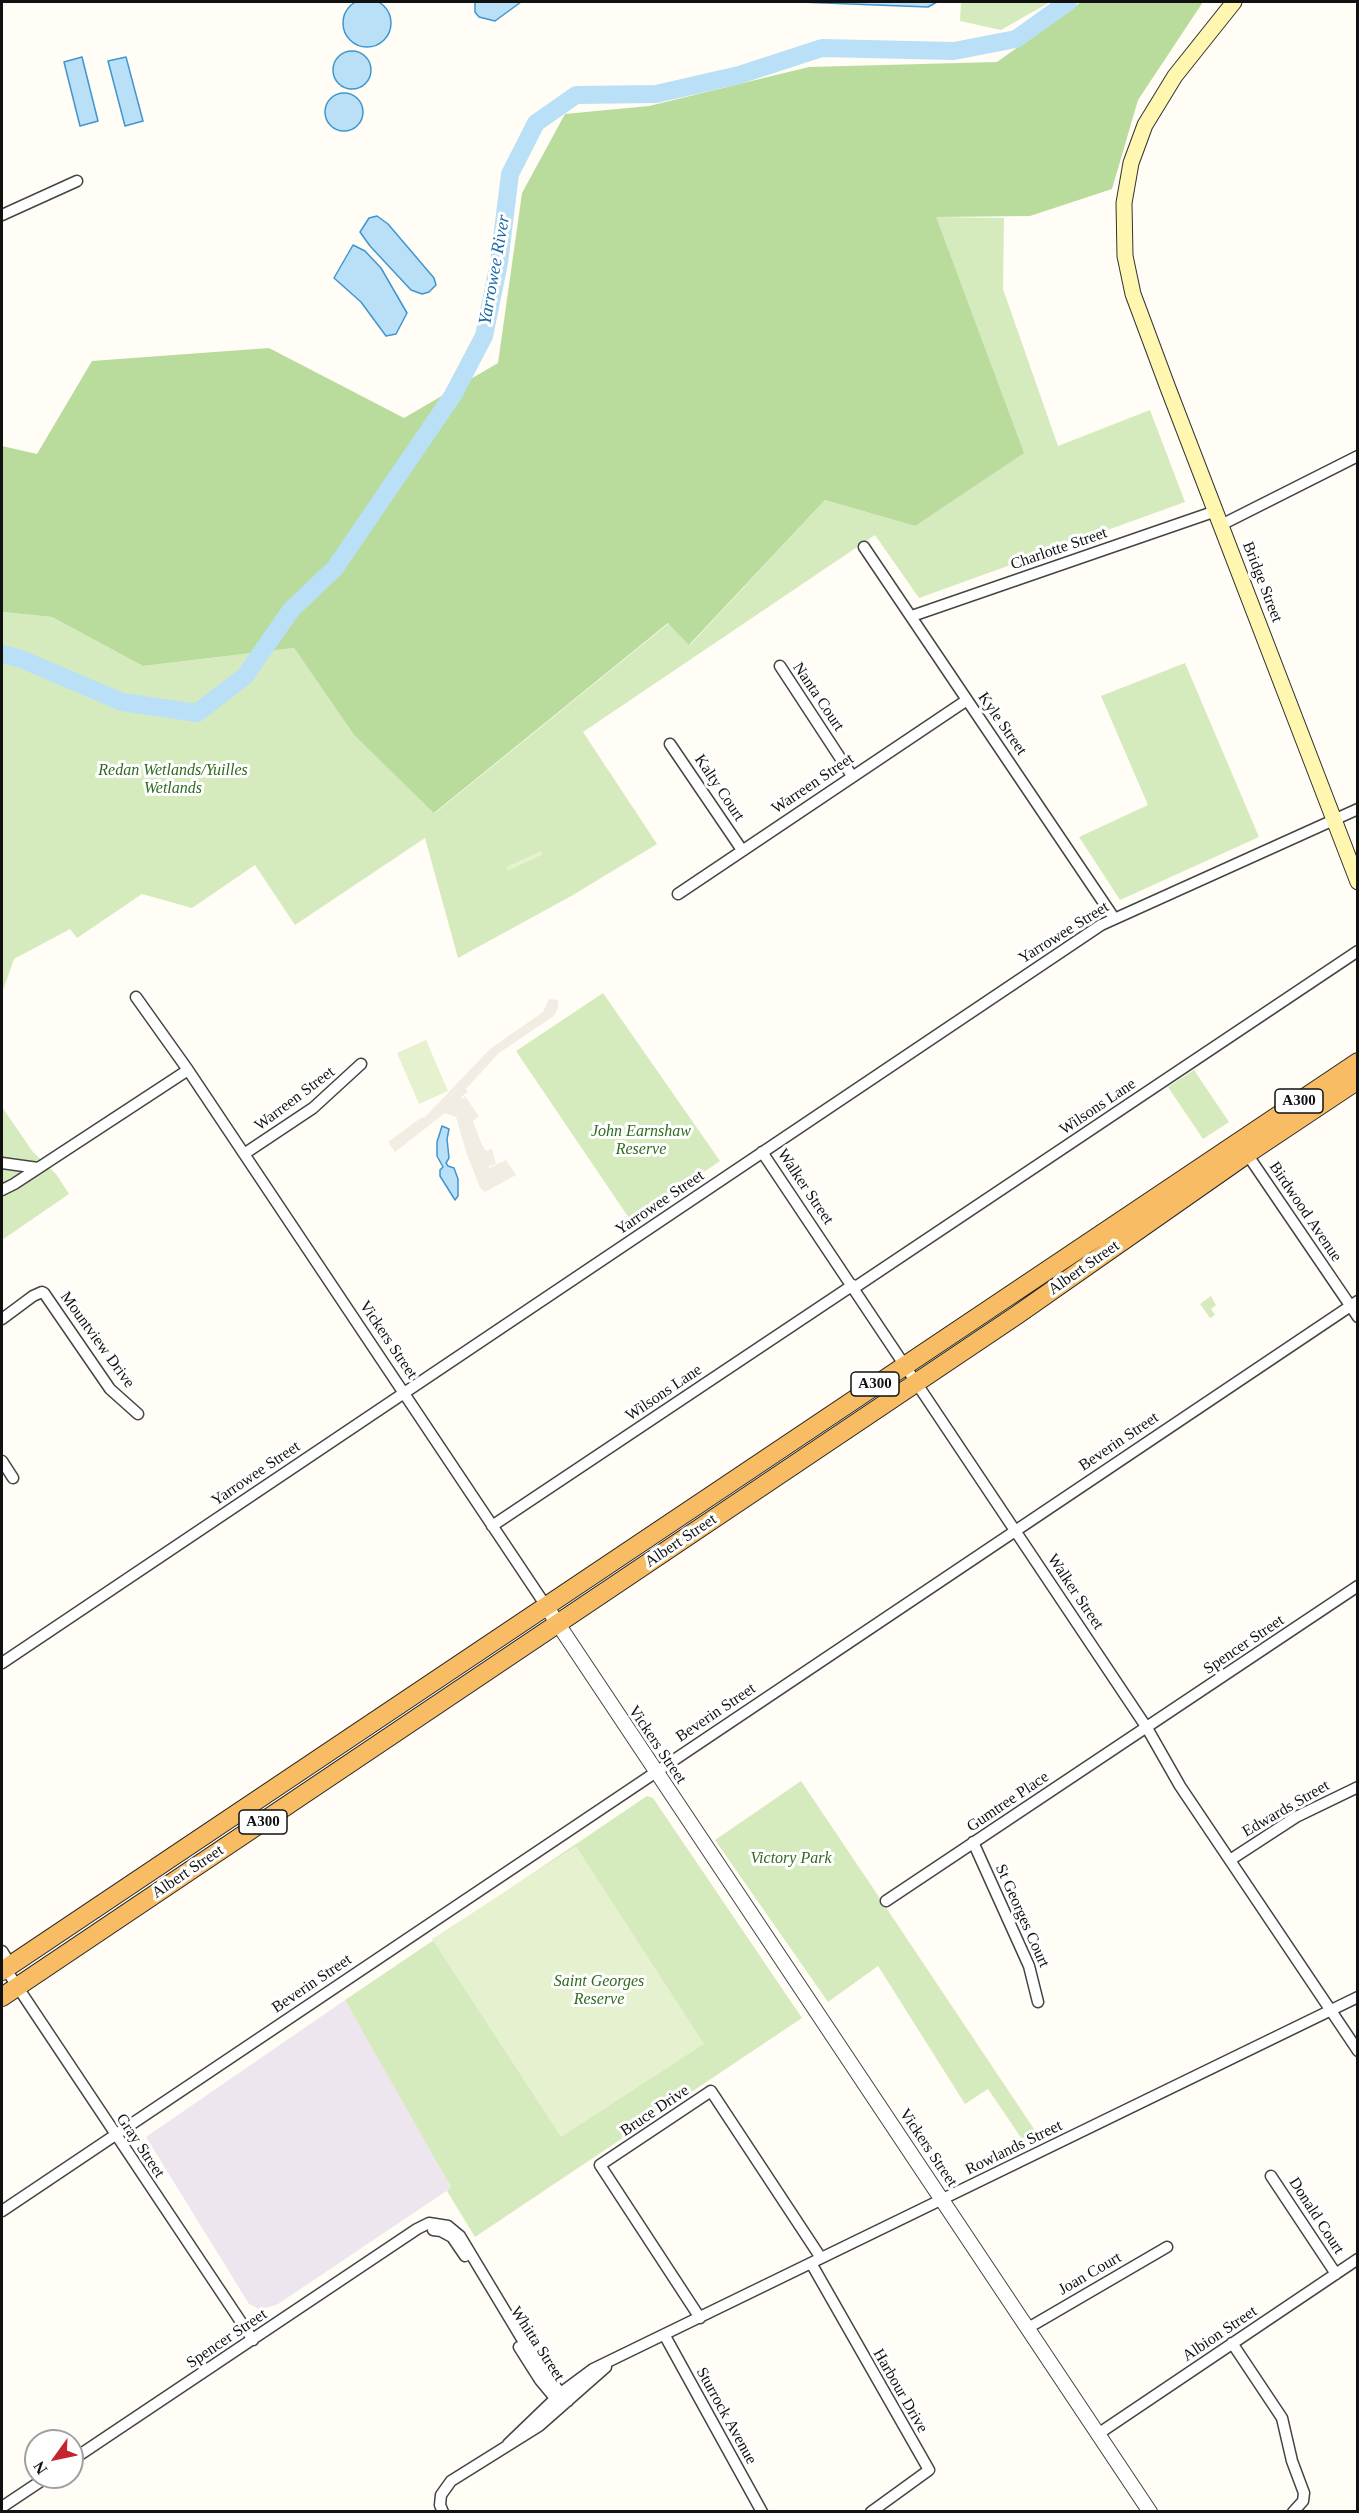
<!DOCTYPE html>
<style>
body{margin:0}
#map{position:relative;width:1359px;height:2513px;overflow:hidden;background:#fffdf5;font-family:"Times New Roman",serif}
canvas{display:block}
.frame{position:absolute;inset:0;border:3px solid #111;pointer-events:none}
.north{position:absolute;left:24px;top:2429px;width:60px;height:60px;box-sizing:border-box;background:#fff;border:2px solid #a0a0a0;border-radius:50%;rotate:237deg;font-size:16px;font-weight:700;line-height:24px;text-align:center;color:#111}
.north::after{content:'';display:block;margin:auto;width:21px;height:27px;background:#c4262e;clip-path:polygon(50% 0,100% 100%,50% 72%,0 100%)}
</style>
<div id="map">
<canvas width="1359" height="2513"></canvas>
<div class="frame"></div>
<div class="north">N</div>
</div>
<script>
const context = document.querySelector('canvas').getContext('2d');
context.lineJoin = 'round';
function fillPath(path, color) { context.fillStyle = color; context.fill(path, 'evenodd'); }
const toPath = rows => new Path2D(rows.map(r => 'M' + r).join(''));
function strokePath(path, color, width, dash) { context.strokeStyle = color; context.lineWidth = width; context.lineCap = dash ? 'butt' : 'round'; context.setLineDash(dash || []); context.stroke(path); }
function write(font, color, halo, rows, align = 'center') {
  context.font = font + ' "Times New Roman",serif'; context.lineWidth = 6; context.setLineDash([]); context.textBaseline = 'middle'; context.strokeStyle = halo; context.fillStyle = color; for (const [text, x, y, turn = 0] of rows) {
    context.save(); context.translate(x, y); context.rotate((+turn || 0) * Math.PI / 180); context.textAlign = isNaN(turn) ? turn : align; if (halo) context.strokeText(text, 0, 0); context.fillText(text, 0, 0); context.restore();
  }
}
fillPath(toPath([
 [345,2000,426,2138,451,2188,278,2304,261,2310,249,2304,146,2137]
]), '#eee6ef');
fillPath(toPath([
 [961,2,1050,2,1001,30,960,21],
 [936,217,1004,218,1003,289,1058,446,1150,410,1185,502,919,598,875,535,583,732,657,844,573,895,458,958,425,838,295,925,255,865,192,908,142,894,77,938,70,929,14,959,2,993,2,612,52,617,143,666,294,648,354,735,435,813,669,623,690,645,825,500,915,526],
 [1185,663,1259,837,1120,900,1079,837,1148,805,1101,696],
 [603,993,720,1161,631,1221,516,1051],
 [1194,1070,1229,1122,1203,1139,1168,1087],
 [2,1107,33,1152,56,1174,69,1194,2,1240],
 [1211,1296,1216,1305,1211,1309,1215,1315,1210,1318,1200,1304],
 [801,1781,875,1891,1038,2135,1024,2142,988,2089,965,2104,878,1966,828,2002,715,1840],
 [647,1796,653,1798,802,2018,475,2237,447,2191,451,2187,345,2000]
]), '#d5ebbd');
fillPath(toPath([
 [1081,2,1203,2,1138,100,1112,189,1030,216,936,217,1024,453,915,526,825,500,689,645,668,623,434,813,354,735,294,648,143,666,52,617,2,612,2,446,37,454,92,361,269,348,404,418,498,363,522,193,565,114,649,106,809,67,997,62]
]), '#b9dc9c');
fillPath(toPath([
 [541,851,543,854,508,871,506,867],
 [426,1040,448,1091,419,1104,397,1053],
 [576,1846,704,2044,561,2137,432,1939]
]), '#e6f2cf');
fillPath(toPath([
 [549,999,558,1000,558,1008,554,1016,499,1053,466,1089,468,1092,461,1097,462,1099,465,1096,479,1116,473,1121,482,1145,486,1151,492,1149,496,1164,489,1166,489,1168,506,1160,516,1175,485,1192,480,1188,466,1152,456,1117,445,1113,395,1152,388,1142,422,1117,424,1118,490,1049,543,1012]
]), '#f1ede2');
const water = toPath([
 '343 23a24 24 0 1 1 48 0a24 24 0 1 1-48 0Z',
 [475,2,521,2,495,21,479,17,475,12,475,2],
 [799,2,937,2,928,7,799,2],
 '333 70a19 19 0 1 1 38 0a19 19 0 1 1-38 0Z',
 [82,57,98,121,80,126,64,62,82,57],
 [126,57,143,121,125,126,108,61,126,57],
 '325 112a19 19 0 1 1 38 0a19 19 0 1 1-38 0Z',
 [377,216,388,224,434,278,436,285,429,292,422,294,411,290,370,246,360,232,369,218,377,216],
 [353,245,365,251,381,268,407,313,396,334,386,336,361,302,334,278,353,245],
 [442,1126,449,1129,447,1139,449,1158,446,1163,448,1166,454,1168,458,1179,458,1196,455,1200,440,1176,440,1170,443,1167,437,1156,437,1142,442,1126]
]);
fillPath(water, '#b9e0f7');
strokePath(water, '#3f96cf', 1.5);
strokePath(toPath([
 [2,654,21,659,122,702,197,713,245,676,291,610,335,568,453,395,484,336,499,263,510,174,536,123,576,95,656,94,739,75,822,48,954,51,1016,39,1068,2]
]), '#b9e0f7', 18);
const minor = toPath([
 [2,215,77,181],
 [1221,525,1358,456],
 [864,547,1114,918],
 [912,616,1216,511],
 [780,666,852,776],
 [670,744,742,850],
 [678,894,967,700],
 [136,997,188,1070,546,1606],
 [762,1152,1147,1728,1180,1786,1358,2051],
 [244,1154,313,1108,361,1064],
 [1247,1154,1358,1317],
 [2,1163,38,1168],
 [2,1190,14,1184,188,1070],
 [854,1288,1358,951],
 [2,1319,33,1296,42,1292,44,1293,110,1389,138,1414],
 [2,1461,13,1478],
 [492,1526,853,1285],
 [2,1663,1101,925,1358,809],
 [973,1842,1029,1966,1038,2002],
 [1230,1860,1296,1817,1358,1787],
 [886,1901,1358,1586],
 [2,1951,12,1967],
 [5,1968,253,2340],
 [1271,2176,1336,2274],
 [2,2211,1358,1301],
 [433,2230,441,2231,452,2237,465,2256],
 [811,2263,929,2470,871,2512],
 [700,2318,600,2165,711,2091,821,2258],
 [1028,2328,1167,2247],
 [665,2336,762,2512],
 [1232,2343,1282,2418,1292,2461,1304,2493,1303,2501,1293,2512],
 [519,2347,540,2380,555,2398,561,2399],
 [1098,2434,1358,2259],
 [508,2444,562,2392,593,2369,1358,1997],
 [72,2460,417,2229,429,2223,448,2226,460,2236,540,2369,568,2401],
 [2,2507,47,2477],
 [443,2512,440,2505,441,2495,451,2481,539,2426,606,2367]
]);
const tertiary = toPath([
 [546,1606,1150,2512]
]);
const secondary = toPath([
 [1234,2,1175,76,1145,125,1131,163,1124,203,1125,256,1133,294,1168,388,1358,882]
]);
const trunk = toPath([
 [2,1971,1358,1062],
 [2,1997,1017,1315,1247,1154,1358,1080]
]);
strokePath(minor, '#444', 13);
strokePath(tertiary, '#444', 16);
strokePath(secondary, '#333', 17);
strokePath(trunk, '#222', 20);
strokePath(minor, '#fff', 10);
strokePath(tertiary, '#fff', 14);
strokePath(secondary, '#fff6b0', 15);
strokePath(trunk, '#f7bc64', 18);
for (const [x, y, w] of [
 [1299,1101,48],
 [875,1384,48],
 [263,1822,48]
]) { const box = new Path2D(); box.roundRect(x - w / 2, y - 12, w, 24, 4.5); context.fillStyle = '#fff'; context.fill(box); strokePath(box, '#111', 1.5); }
write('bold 15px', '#111', null, [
 ["A300",1299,1101],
 ["A300",875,1384],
 ["A300",263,1822]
]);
write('16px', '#111', '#fff', [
 ["Charlotte Street",1059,549,-19],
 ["Bridge Street",1262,582,69],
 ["Nanta Court",818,697,56],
 ["Kyle Street",1002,724,55],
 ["Warreen Street",813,784,-34],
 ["Kalty Court",719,788,56],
 ["Yarrowee Street",1064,933,-32],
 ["Warreen Street",295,1099,-37],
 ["Wilsons Lane",1098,1107,-34],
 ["Walker Street",805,1187,56],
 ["Yarrowee Street",660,1203,-34],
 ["Birdwood Avenue",1305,1212,56],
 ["Albert Street",1084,1268,-35],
 ["Mountview Drive",97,1340,54],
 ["Vickers Street",388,1340,56],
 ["Wilsons Lane",664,1393,-34],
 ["Beverin Street",1119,1442,-34],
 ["Yarrowee Street",256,1474,-34],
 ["Albert Street",681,1541,-34],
 ["Walker Street",1075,1592,56],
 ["Spencer Street",1244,1645,-34],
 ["Beverin Street",716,1713,-34],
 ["Vickers Street",657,1745,56],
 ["Gumtree Place",1008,1802,-34],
 ["Edwards Street",1286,1809,-30],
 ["Albert Street",188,1872,-34],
 ["St Georges Court",1022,1916,66],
 ["Beverin Street",312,1984,-34],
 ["Bruce Drive",655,2111,-34],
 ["Gray Street",140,2146,56],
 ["Vickers Street",928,2148,56],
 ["Rowlands Street",1014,2148,-26],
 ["Donald Court",1316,2216,57],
 ["Joan Court",1090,2274,-30],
 ["Albion Street",1220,2334,-34],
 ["Spencer Street",227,2339,-34],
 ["Whitta Street",537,2344,57],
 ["Harbour Drive",900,2391,60],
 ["Sturrock Avenue",726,2416,61]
]);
write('italic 16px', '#2f6b1f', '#fff', [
 ["Redan Wetlands/Yuilles",173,771],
 ["Wetlands",173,789],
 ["John Earnshaw",641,1132],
 ["Reserve",641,1150],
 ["Victory Park",791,1859],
 ["Saint Georges",599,1982],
 ["Reserve",599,2000]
]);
write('italic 18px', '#1768a6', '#fff', [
 ["Yarrowee River",495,270,-80]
]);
</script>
